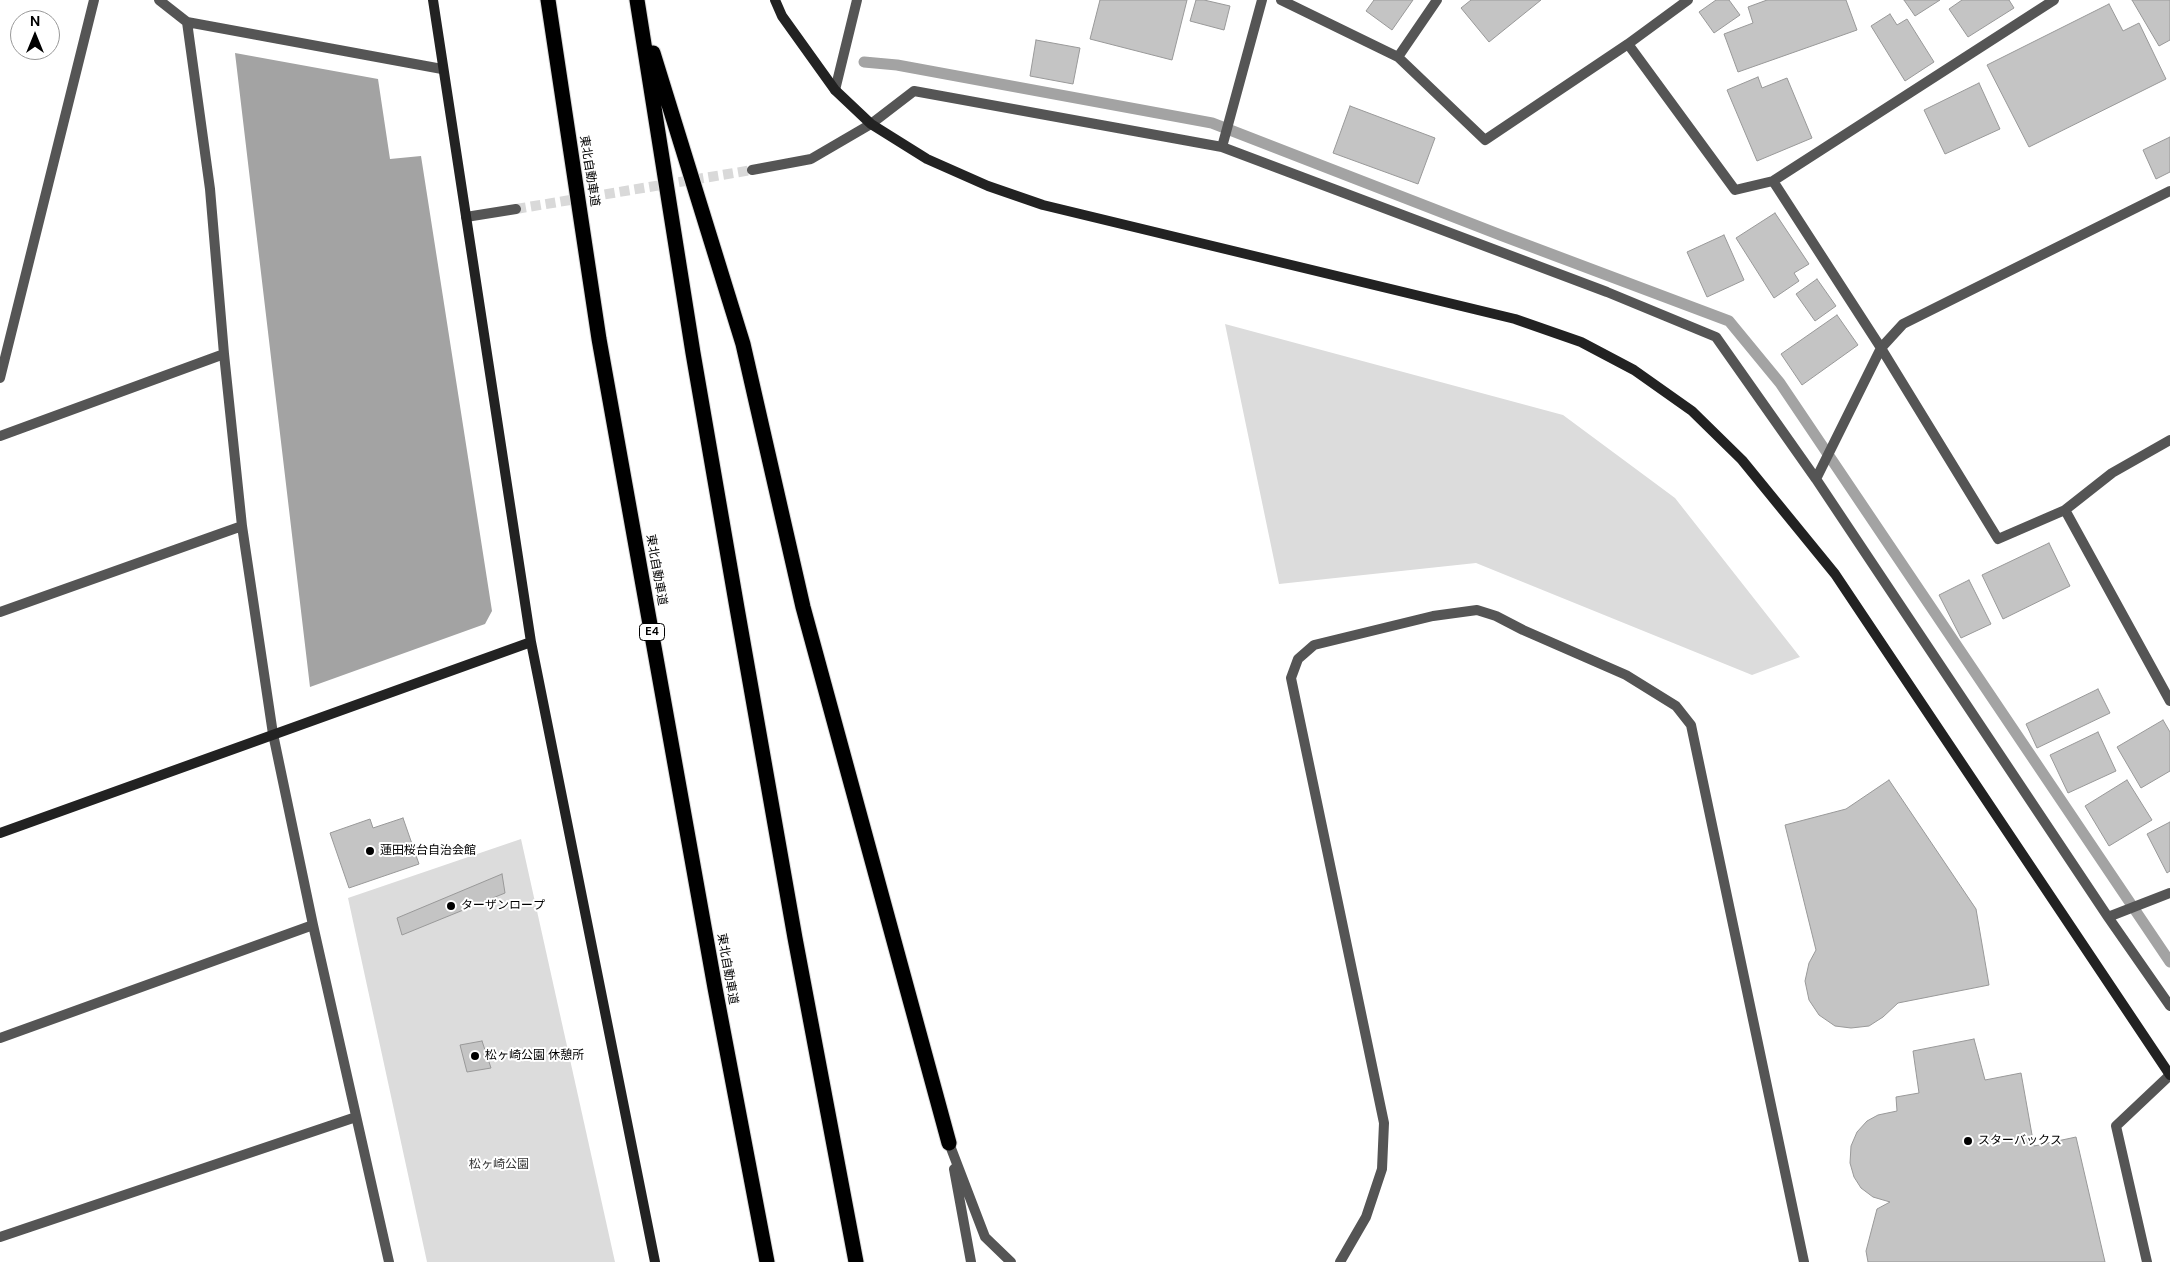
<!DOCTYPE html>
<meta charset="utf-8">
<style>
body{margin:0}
#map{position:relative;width:2170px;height:1262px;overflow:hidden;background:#fff;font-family:"DM Sans",sans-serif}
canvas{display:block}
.north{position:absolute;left:10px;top:10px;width:50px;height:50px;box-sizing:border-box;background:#fff;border:1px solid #999;border-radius:50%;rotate:0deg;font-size:14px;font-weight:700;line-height:20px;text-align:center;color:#000}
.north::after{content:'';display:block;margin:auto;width:18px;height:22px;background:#000;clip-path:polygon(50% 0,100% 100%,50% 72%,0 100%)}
</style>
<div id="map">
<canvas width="2170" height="1262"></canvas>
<div class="north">N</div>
</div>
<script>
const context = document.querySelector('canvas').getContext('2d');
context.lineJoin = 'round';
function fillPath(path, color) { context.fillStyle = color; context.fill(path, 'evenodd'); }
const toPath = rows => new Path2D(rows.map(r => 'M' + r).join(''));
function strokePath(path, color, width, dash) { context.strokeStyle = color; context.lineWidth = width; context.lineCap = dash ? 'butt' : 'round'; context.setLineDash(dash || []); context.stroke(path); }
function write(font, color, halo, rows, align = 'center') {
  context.font = font + ' "DM Sans","Noto Sans JP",sans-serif'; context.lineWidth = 4; context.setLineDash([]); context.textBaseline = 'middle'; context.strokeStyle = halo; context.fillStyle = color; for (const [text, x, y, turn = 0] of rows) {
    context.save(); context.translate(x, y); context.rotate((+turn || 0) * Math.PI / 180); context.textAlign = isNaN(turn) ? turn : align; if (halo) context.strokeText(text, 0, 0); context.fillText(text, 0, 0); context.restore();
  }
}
fillPath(toPath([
 [1225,324,1563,415,1675,498,1800,657,1752,675,1476,563,1279,584],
 [521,839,615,1262,427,1262,348,898]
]), '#dcdcdc');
fillPath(toPath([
 [235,53,378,79,390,159,421,156,492,611,485,624,310,687]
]), '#a3a3a3');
strokePath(toPath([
 [864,62,897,65,1212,123,1503,236,1729,321,1780,383,2170,962]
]), '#a3a3a3', 11);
const building = toPath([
 [1100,0,1187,0,1172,60,1090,39,1100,0],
 [1196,0,1204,0,1230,6,1224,30,1190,21,1196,0],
 [1374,0,1413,0,1392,30,1366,11,1374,0],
 [1471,0,1541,0,1489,42,1461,8,1471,0],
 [1716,0,1729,0,1740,15,1714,33,1699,12,1716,0],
 [1767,0,1846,0,1857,30,1738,72,1724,34,1753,23,1748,7,1767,0],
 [1904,0,1940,0,1915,16,1904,0],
 [1962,0,2009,0,2014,8,1968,37,1949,9,1962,0],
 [2132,0,2170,0,2170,40,2159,46,2132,0],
 [2109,4,2123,31,2139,23,2166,79,2029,147,1987,65,2109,4],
 [1890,14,1897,25,1907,19,1934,62,1905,81,1871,26,1890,14],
 [1036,40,1080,48,1073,84,1030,76,1036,40],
 [1758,77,1762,88,1787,78,1812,138,1757,161,1727,90,1758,77],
 [1979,83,2000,129,1945,154,1924,110,1979,83],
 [1350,106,1435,138,1418,184,1333,153,1350,106],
 [2170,137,2170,172,2156,179,2143,150,2170,137],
 [1775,213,1809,264,1794,273,1799,281,1774,298,1736,238,1775,213],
 [1724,235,1744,280,1707,297,1687,252,1724,235],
 [1817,279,1836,306,1815,321,1796,294,1817,279],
 [1837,315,1858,345,1802,385,1781,354,1837,315],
 [2049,543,2070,586,2003,619,1982,575,2049,543],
 [1969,580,1991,624,1961,638,1939,595,1969,580],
 [2098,689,2110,713,2037,748,2026,724,2098,689],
 [2163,720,2170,732,2170,771,2141,788,2117,747,2163,720],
 [2098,732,2116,771,2068,793,2050,755,2098,732],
 [1889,780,1976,909,1989,985,1898,1003,1883,1017,1869,1026,1851,1028,1835,1026,1819,1015,1809,1000,1805,981,1809,963,1816,950,1785,825,1846,809,1889,780],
 [2127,780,2152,820,2109,846,2085,806,2127,780],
 [403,818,419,864,349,888,330,833,370,819,373,828,403,818],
 [2170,822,2170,871,2167,873,2147,834,2170,822],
 [502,874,505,893,402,935,397,918,502,874],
 [1974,1039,1985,1080,2021,1073,2034,1146,2076,1137,2105,1262,1868,1262,1866,1251,1877,1209,1890,1202,1873,1197,1861,1188,1854,1177,1850,1163,1851,1146,1857,1132,1867,1121,1878,1115,1897,1111,1896,1097,1919,1093,1913,1051,1974,1039],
 [482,1041,491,1068,467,1072,460,1045,482,1041]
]);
fillPath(building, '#c4c4c4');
strokePath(building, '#999', 1);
strokePath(toPath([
 [516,209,752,170]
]), '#d9d9d9', 10, [10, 5]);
const highway = toPath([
 [548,0,599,339,715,988,767,1262],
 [637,0,693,353,737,608,795,938,856,1262],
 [653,53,743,344,803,607,949,1143]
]);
strokePath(highway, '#dbdbdb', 17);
strokePath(toPath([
 [949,1143,985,1237,1011,1262],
 [954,1169,971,1262],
 [1340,1262,1366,1217,1382,1169,1384,1123,1291,678,1298,659,1314,645,1433,616,1477,610,1496,616,1523,630,1626,675,1676,706,1691,725,1804,1262],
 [2147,1262,2116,1126,2170,1075]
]), '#555', 10);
strokePath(toPath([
 [159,0,187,22,442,69],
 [1281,0,1398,57,1485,140,1628,44,1688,0],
 [187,22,210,189,224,354,242,526,273,734,313,925,389,1262],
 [1628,44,1735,190,1773,181,1881,348,1998,539,2065,510,2170,701],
 [1398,57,1437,0],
 [835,90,857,0],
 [1222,147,1262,0],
 [752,170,811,159,871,124,914,91,1222,147,1607,292,1716,337,1816,479,2108,917,2170,1006],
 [1773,181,2054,0],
 [466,217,516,209],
 [0,378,94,0],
 [0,436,224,354],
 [1816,479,1881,348,1903,324,2170,191],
 [2065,510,2112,473,2170,440],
 [0,612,242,526],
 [2108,917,2170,893],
 [0,1038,313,925],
 [0,1237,356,1117]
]), '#555', 10);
strokePath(toPath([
 [433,0,531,642,655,1262],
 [775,0,782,16,835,90,871,124,927,159,988,186,1043,205,1515,319,1581,342,1634,370,1692,411,1742,460,1835,574,2170,1075],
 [0,833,531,642]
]), '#222', 10);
strokePath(highway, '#000', 15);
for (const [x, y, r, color] of [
 [370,851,5,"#000"],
 [451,906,5,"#000"],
 [475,1056,5,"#000"],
 [1968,1141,5,"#000"]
]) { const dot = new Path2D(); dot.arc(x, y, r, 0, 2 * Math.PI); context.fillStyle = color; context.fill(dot); strokePath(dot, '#fff', 2); }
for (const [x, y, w] of [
 [652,632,25]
]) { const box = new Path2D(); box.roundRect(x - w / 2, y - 8.5, w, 17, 4); context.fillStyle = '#fff'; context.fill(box); strokePath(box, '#000', 1); }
write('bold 11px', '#000', null, [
 ["E4",652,632]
]);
write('12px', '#000', '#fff', [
 ["東北自動車道",589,171,81],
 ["東北自動車道",656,570,80],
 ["東北自動車道",727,969,80]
]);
write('12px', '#000', '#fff', [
 ["蓮田桜台自治会館",380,851],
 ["ターザンロープ",461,906],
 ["松ヶ崎公園 休憩所",485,1056],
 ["スターバックス",1978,1141]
], 'left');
write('12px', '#333', '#fff', [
 ["松ヶ崎公園",499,1165]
]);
</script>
